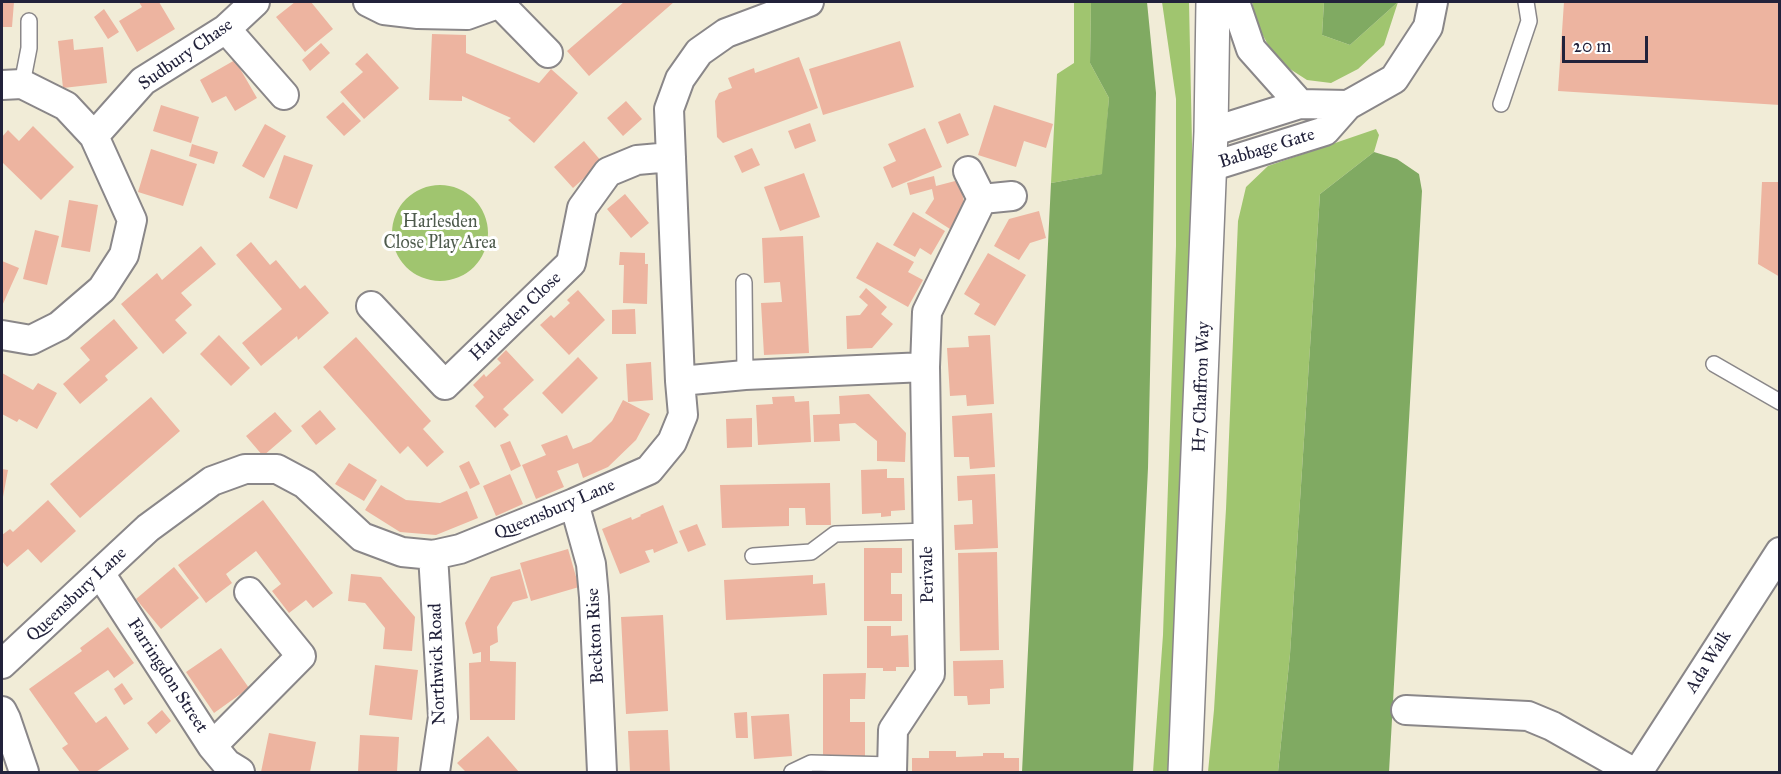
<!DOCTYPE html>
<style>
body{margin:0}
#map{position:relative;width:1781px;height:774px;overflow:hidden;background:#f1ecd7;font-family:"IM FELL Great Primer",serif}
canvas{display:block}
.frame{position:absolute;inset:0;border:3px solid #22223b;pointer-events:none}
.scale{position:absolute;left:1562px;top:36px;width:86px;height:27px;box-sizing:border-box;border:3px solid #22223b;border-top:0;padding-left:8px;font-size:18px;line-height:21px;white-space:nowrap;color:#22223b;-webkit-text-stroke:4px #fff;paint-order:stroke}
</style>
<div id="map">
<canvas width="1781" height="774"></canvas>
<div class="frame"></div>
<div class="scale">20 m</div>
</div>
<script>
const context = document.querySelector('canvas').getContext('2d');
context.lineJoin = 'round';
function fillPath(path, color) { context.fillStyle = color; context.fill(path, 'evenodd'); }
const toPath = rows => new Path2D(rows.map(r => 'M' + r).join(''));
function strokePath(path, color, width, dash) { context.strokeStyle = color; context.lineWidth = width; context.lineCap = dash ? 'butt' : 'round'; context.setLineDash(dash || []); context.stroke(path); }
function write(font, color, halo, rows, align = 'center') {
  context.font = font + ' "IM FELL Great Primer",serif'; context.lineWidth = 6; context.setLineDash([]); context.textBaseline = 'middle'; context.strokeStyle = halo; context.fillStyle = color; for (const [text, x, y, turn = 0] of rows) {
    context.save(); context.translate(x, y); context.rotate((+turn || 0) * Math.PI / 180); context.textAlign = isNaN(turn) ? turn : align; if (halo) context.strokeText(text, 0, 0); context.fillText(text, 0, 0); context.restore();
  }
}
fillPath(toPath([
 [1074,2,1091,2,1090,63,1109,98,1103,174,1051,183,1057,74,1074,63],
 [1162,2,1189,2,1193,192,1170,772,1153,772,1163,635,1176,246,1176,99],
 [1252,2,1324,2,1322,35,1350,45,1398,2,1384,45,1358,69,1331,83,1307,80,1276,60,1257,24],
 [1376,129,1379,135,1374,152,1320,194,1290,654,1278,772,1208,772,1214,710,1226,509,1238,221,1246,187,1268,166],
 '392 233a48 48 0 1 1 96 0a48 48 0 1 1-96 0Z'
]), '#a0c56f');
fillPath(toPath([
 [1091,2,1147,2,1156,93,1148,468,1133,772,1022,772,1051,183,1102,174,1109,98,1090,63],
 [1324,2,1398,2,1350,45,1322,35],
 [1374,152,1397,159,1419,174,1422,191,1389,772,1278,772,1290,654,1320,194]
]), '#80aa62');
fillPath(toPath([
 [2,2,14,2,12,27,2,27],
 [139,2,159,2,175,29,137,52,119,21,142,7],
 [295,2,311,2,333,29,305,52,276,17],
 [624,2,674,2,589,76,567,51],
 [1564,2,1780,2,1780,105,1558,91],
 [104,9,119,32,108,39,94,17],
 [432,34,466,35,466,53,539,83,551,69,578,93,534,143,508,120,511,118,462,96,462,101,429,100],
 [73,39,74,50,103,47,107,83,63,88,58,41],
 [900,41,914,87,823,115,809,69],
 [321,43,330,53,310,71,302,60],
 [367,53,399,88,364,119,340,92,363,72,355,64],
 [799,57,818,108,723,143,717,137,715,101,719,93,732,88,728,78,754,68,755,73],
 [235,60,257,98,235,111,226,96,212,103,200,80],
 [626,101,642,119,623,136,607,118],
 [343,102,361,121,344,136,326,117],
 [161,105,199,117,191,143,153,131],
 [994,105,1053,124,1046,148,1024,141,1016,167,978,155],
 [960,113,969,135,947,144,938,122],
 [810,123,816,141,795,149,788,131],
 [265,124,286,136,264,178,242,166],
 [33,126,74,167,41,200,2,162,2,137,8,130,19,141],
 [925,128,942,167,892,188,883,167,896,161,888,144],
 [584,141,602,162,573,188,554,167],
 [192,144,218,152,214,164,189,156],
 [752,148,760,165,742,173,734,156],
 [151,149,197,164,183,206,138,192],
 [284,155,313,165,297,209,269,198],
 [804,173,820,217,780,231,764,187],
 [934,176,936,186,959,180,965,206,950,229,925,213,934,199,932,189,910,195,907,183],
 [1762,182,1780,182,1780,277,1758,264],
 [625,194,649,223,631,238,607,209],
 [69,200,98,205,90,252,61,247],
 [1039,211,1046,238,1030,243,1019,260,994,246,1009,219],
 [913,212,945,231,931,255,920,248,915,257,893,245],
 [35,230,59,236,47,285,23,279],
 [803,236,809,353,764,355,761,303,782,302,780,282,764,283,762,238],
 [251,242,270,265,276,260,300,289,305,285,329,313,298,340,297,336,261,366,242,343,282,309,236,255],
 [877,242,914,262,908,272,923,280,908,307,856,278],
 [201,246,216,264,181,293,192,305,175,320,187,333,163,354,121,304,157,273,162,280],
 [620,252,645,253,645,264,648,264,647,304,623,303,624,265,619,265],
 [988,253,1026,275,995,326,974,314,980,304,964,294],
 [2,261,19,268,2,306],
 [866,288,887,307,881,314,893,324,872,348,847,349,846,316,860,315,868,305,859,297],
 [578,290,605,320,569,355,540,325,551,315,554,318,570,303,567,300],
 [635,309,636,334,612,334,612,310],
 [114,319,138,348,105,376,108,380,80,404,63,384,90,360,80,348],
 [219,335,250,368,231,386,200,354],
 [990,335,994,404,967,406,966,395,950,396,947,348,969,347,968,336],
 [356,337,431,421,423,429,444,452,427,467,408,446,400,454,323,367],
 [506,350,534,380,503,409,509,415,495,428,475,406,484,397,473,385,484,374,486,377,501,363,497,359],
 [578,357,598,378,562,414,542,393],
 [651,362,653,400,628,402,626,364],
 [2,373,33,390,38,383,57,393,37,429,19,419,17,422,2,414],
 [869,394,906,433,905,462,877,461,877,441,855,423,839,424,840,441,814,442,813,415,840,414,839,396],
 [794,396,795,402,809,401,811,442,758,445,756,405,773,404,772,397],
 [151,397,180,431,80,518,50,484],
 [623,400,650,414,636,440,608,467,583,478,578,463,557,471,564,487,536,499,522,465,546,455,541,445,567,435,573,449,591,442,612,421],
 [320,410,336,429,316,445,301,426],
 [275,412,292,431,263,456,246,436],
 [992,413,995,467,970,469,969,457,954,457,952,416],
 [752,418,752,447,727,448,726,419],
 [510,441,521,466,511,471,500,445],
 [469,461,480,484,470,489,459,466],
 [349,463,377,480,364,501,335,484],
 [2,469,8,470,3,497,2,496],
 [887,469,887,478,904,478,905,510,891,511,891,516,881,517,881,513,862,514,861,470],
 [510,474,523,504,496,516,483,486],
 [995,474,998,548,955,550,954,525,973,524,972,500,958,501,957,476],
 [830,483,831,525,806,525,805,508,789,508,789,526,722,528,720,485],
 [381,485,406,500,440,503,467,491,478,518,436,535,400,532,365,510],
 [48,500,76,531,41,563,28,549,7,567,2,561,2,535,10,529,13,532],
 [263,500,333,593,313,608,306,600,289,613,272,591,281,584,256,551,226,574,232,583,206,603,178,565],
 [663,505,678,543,654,553,653,549,645,551,650,562,620,574,602,529,631,517,632,520,641,516,640,515],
 [697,524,706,545,688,552,679,531],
 [864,548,902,548,902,573,891,573,891,594,902,594,902,621,864,621],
 [568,549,579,587,531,601,520,563],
 [997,552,999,650,960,651,958,553],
 [174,567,199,598,161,629,136,599],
 [520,569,528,598,513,602,497,627,498,642,490,646,490,661,516,662,515,720,470,720,469,663,481,662,481,652,473,654,465,623,491,577],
 [351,574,381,577,415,617,412,651,383,649,385,628,365,603,348,601],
 [813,575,813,584,825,583,827,615,726,620,724,580],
 [663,615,668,711,626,714,621,617],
 [867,626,891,626,891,636,908,635,909,667,896,667,896,671,883,671,883,668,867,668],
 [108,627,134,663,114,678,108,670,74,693,96,723,106,716,129,749,96,772,80,772,62,748,68,744,29,689,82,651,80,648],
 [221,648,249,688,214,713,186,672],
 [1003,660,1004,688,990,689,990,704,968,705,967,696,954,696,953,661],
 [375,665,418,670,412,720,369,715],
 [866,673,865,699,850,699,850,722,865,722,865,757,823,757,823,674],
 [122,683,133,699,124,705,114,689],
 [162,710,171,721,156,734,147,723],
 [747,712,748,738,736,738,734,713],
 [789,714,792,756,754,759,751,716],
 [668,730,670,772,630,772,628,731],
 [269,733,316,742,310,772,261,772],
 [360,735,399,737,397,772,358,772],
 [488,736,519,772,466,772,457,763],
 [929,751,956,751,956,757,983,756,983,753,1004,753,1004,758,1019,758,1019,772,912,772,912,758,929,758]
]), '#edb4a0');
const lane = toPath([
 [22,84,29,48,29,21],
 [1501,104,1529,21,1526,2],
 [744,282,745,375],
 [1714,364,1780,402],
 [753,556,811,552,835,534,928,531],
 [792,772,811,763,892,765]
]);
const street = toPath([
 [368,2,384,10,418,14,467,15,503,2],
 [1235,2,1251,49,1300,104],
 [500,4,548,53],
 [226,29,284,95],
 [2,85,22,84,66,106,94,136,132,220,124,255,102,289,59,326,31,340,2,335],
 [1348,105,1394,79,1428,27,1433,2],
 [94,136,143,81,226,29,255,2],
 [1210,167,1325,131,1348,105,1300,104,1211,132],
 [968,171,982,199],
 [982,199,1012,196],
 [371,306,445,385,571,263,582,208,608,172,637,160,671,157],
 [680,381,745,375,925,367],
 [574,503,591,564,594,597,602,772],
 [433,555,443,717,435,772],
 [100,573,212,746,227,764,240,772],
 [2,664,148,528,212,481,245,469,277,469,305,484,362,537,402,552,433,555,460,549,574,503,649,470,672,442,683,415,680,381,669,109,680,79,699,52,726,33,809,2],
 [1406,710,1528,716,1552,726,1633,772],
 [2,711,6,719,24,772],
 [212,746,301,656,249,592],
 [892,772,893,730,930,674,925,367,927,312,982,199],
 [1638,772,1780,552]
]);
const secondary = toPath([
 [1185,772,1211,132,1213,2]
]);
strokePath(lane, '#8a8789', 18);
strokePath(street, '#8a8789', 32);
strokePath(secondary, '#8a8789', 36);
strokePath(lane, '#fff', 15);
strokePath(street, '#fff', 28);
strokePath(secondary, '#fff', 33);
write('18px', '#22223b', '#fff', [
 ["Sudbury Chase",186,55,-35],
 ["Babbage Gate",1267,149,-17],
 ["Harlesden Close",516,317,-44],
 ["H7 Chaffron Way",1202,387,-88],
 ["Queensbury Lane",555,510,-23],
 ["Perivale",928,575,-91],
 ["Queensbury Lane",77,595,-43],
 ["Beckton Rise",596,636,-93],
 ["Ada Walk",1709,662,-58],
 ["Northwick Road",438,664,-92],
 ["Farringdon Street",167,676,57]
]);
write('18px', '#4e5b4d', '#fff', [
 ["Harlesden",440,223],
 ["Close Play Area",440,244]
]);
</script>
